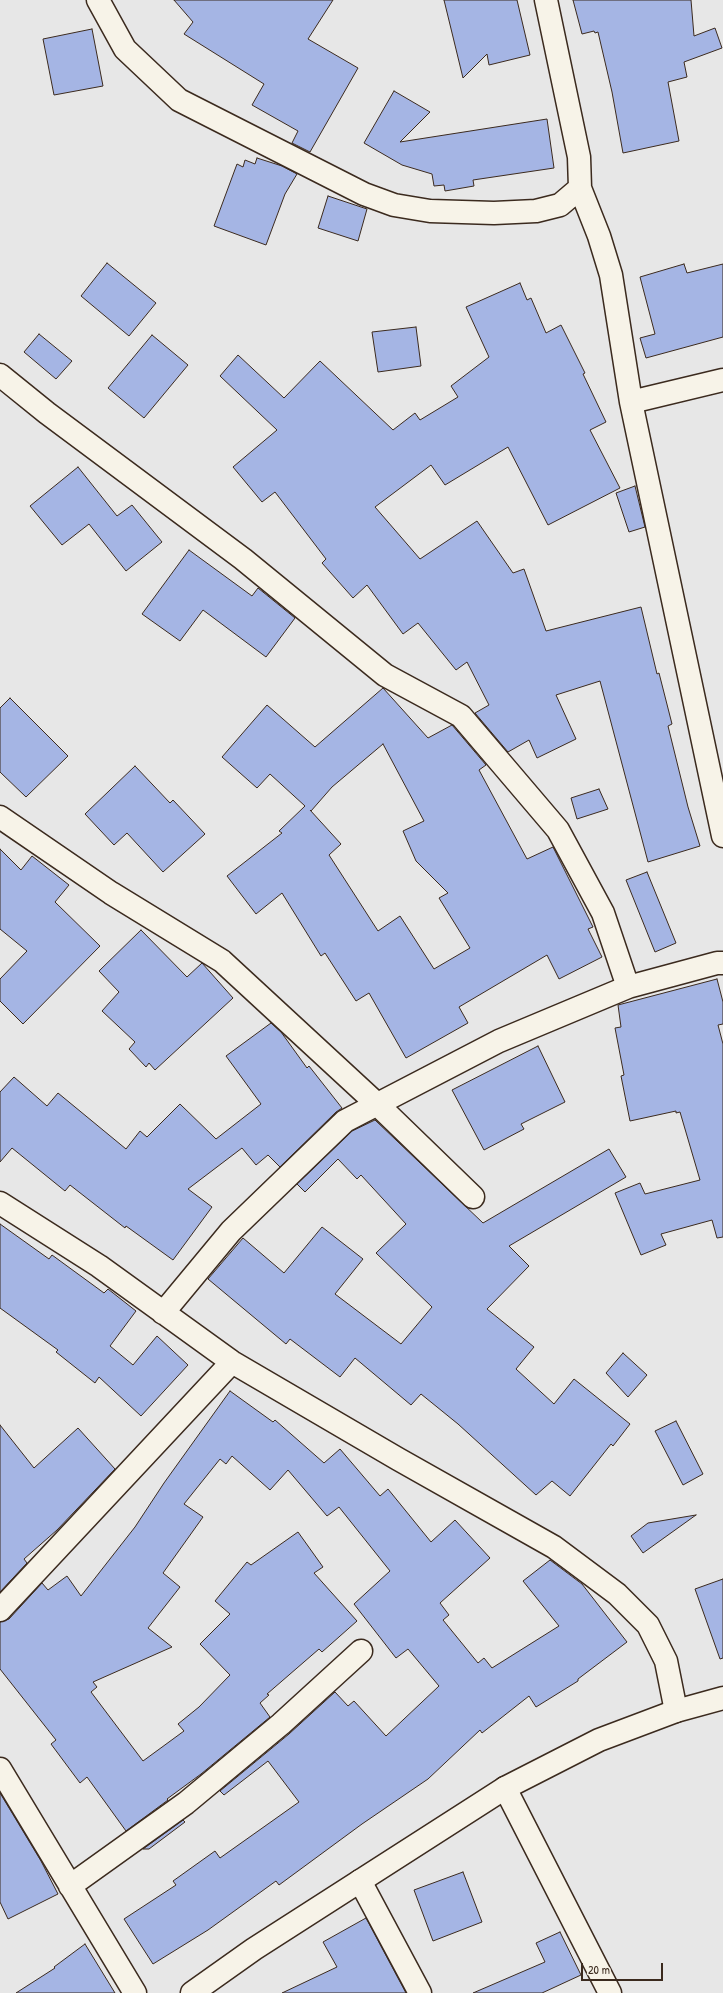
<!DOCTYPE html>
<style>
body{margin:0}
#map{position:relative;width:723px;height:1993px;overflow:hidden;background:#e7e7e7;font-family:"Patrick Hand",sans-serif}
canvas{display:block}
.scale{position:absolute;left:581px;top:1963px;width:82px;height:18px;box-sizing:border-box;border:2px solid #3b2a1e;border-top:0;padding-left:5px;font-size:12px;line-height:14px;white-space:nowrap;color:#3b2a1e;-webkit-text-stroke:3px #f7f3e8;paint-order:stroke}
</style>
<div id="map">
<canvas width="723" height="1993"></canvas>
<div class="scale">20 m</div>
</div>
<script>
const context = document.querySelector('canvas').getContext('2d');
context.lineJoin = 'round';
function fillPath(path, color) { context.fillStyle = color; context.fill(path, 'evenodd'); }
const toPath = rows => new Path2D(rows.map(r => 'M' + r).join(''));
function strokePath(path, color, width, dash) { context.strokeStyle = color; context.lineWidth = width; context.lineCap = dash ? 'butt' : 'round'; context.setLineDash(dash || []); context.stroke(path); }
const building = toPath([
 [174,0,333,0,308,39,358,68,310,152,292,143,298,131,252,105,264,84,184,34,193,22,174,0],
 [444,0,517,0,530,55,489,65,487,54,463,78,444,0],
 [573,0,691,0,694,36,715,28,722,48,684,62,687,77,668,82,679,141,623,153,612,92,598,32,595,33,594,31,582,34,573,0],
 [92,29,103,86,54,95,43,39,92,29],
 [394,91,430,112,400,142,547,119,554,168,473,180,474,186,445,191,444,185,434,186,432,174,402,165,364,143,394,91],
 [257,158,282,166,297,174,285,194,266,245,214,226,237,164,243,167,245,160,255,164,257,158],
 [328,196,367,209,358,241,318,228,328,196],
 [107,263,156,303,129,336,81,296,107,263],
 [684,264,687,273,723,264,723,337,646,358,640,338,655,334,640,277,684,264],
 [520,283,527,300,531,298,546,333,561,325,585,373,583,374,606,422,590,430,620,488,548,525,508,447,445,485,431,465,375,507,420,559,477,521,513,573,524,569,546,631,641,607,657,674,659,673,672,724,668,726,688,807,700,846,648,862,600,681,556,695,576,739,537,758,529,740,508,752,475,713,489,705,467,662,456,670,418,623,403,634,367,585,353,598,322,563,326,559,275,492,262,502,233,467,277,430,220,376,238,355,284,398,320,361,393,430,415,413,420,420,458,397,451,386,489,357,466,307,520,283],
 [416,327,421,366,378,372,372,332,416,327],
 [39,334,72,361,56,379,24,352,39,334],
 [152,335,188,365,144,418,108,388,152,335],
 [78,467,117,516,132,505,162,542,126,571,89,524,62,545,30,506,78,467],
 [635,486,645,527,629,532,616,493,635,486],
 [189,550,252,596,258,588,295,618,266,657,203,610,180,641,142,614,189,550],
 [383,688,428,738,452,725,486,765,479,770,527,859,553,847,593,927,588,929,602,957,559,979,547,955,459,1007,468,1023,406,1058,369,993,356,1001,325,953,321,956,282,893,256,914,227,876,282,833,279,831,305,806,270,774,257,788,222,757,267,705,315,747,383,688],
 [383,744,424,821,403,831,416,861,448,893,439,898,470,948,434,969,400,916,378,931,329,855,341,844,310,810,311,811,332,787,383,744],
 [10,698,68,756,26,797,0,772,0,708,10,698],
 [135,766,170,803,173,800,205,834,163,872,127,833,114,845,85,814,135,766],
 [599,789,608,809,577,819,571,798,599,789],
 [0,849,21,870,32,856,69,885,55,902,100,946,23,1024,0,1001,0,979,27,951,0,929,0,849],
 [647,872,676,943,655,952,626,880,647,872],
 [141,930,187,977,202,963,233,998,155,1070,149,1063,146,1067,129,1049,135,1042,102,1011,119,992,99,971,141,930],
 [717,979,723,1002,723,1024,718,1025,723,1044,723,1237,717,1238,712,1220,661,1234,666,1245,641,1255,615,1193,640,1183,645,1194,700,1180,680,1112,676,1113,676,1111,630,1121,621,1076,624,1075,615,1028,621,1027,618,1005,717,979],
 [271,1023,281,1032,307,1068,309,1066,342,1108,336,1112,280,1167,268,1155,256,1165,242,1148,188,1189,212,1207,173,1260,126,1226,125,1228,70,1185,65,1191,12,1148,0,1162,0,1092,14,1077,47,1106,58,1093,126,1149,140,1131,147,1137,180,1104,216,1139,261,1104,226,1056,271,1023],
 [538,1046,565,1102,521,1124,524,1129,484,1150,452,1090,538,1046],
 [375,1120,483,1223,609,1149,626,1177,509,1246,529,1266,487,1309,534,1347,516,1369,554,1404,574,1379,630,1424,613,1446,611,1444,570,1496,552,1481,536,1495,458,1424,421,1394,411,1405,355,1358,340,1377,290,1339,286,1344,208,1279,243,1238,284,1273,322,1227,363,1259,335,1294,401,1344,432,1307,376,1253,406,1224,361,1175,357,1179,338,1159,305,1192,297,1184,352,1131,375,1120],
 [0,1224,49,1259,52,1255,104,1293,108,1289,136,1311,110,1346,133,1365,157,1336,188,1365,141,1416,99,1377,95,1383,56,1352,58,1350,0,1308,0,1224],
 [623,1353,647,1375,628,1397,606,1373,623,1353],
 [230,1391,273,1422,275,1420,324,1463,340,1449,380,1496,388,1489,431,1542,455,1520,490,1558,440,1603,449,1615,443,1620,478,1663,484,1658,492,1668,559,1626,523,1581,550,1560,582,1584,627,1642,578,1679,578,1681,536,1707,529,1696,482,1733,480,1730,428,1779,362,1824,279,1885,276,1881,208,1930,153,1964,124,1919,176,1885,173,1881,215,1851,220,1858,299,1802,268,1761,224,1795,220,1791,289,1734,335,1692,348,1706,354,1701,386,1736,439,1686,408,1649,396,1658,354,1604,390,1571,339,1507,327,1516,288,1470,270,1490,232,1456,226,1464,220,1459,184,1504,203,1517,163,1573,180,1587,148,1628,172,1647,93,1682,97,1687,91,1692,143,1761,184,1731,178,1724,199,1707,230,1675,200,1644,230,1614,215,1601,247,1562,251,1565,298,1532,323,1567,314,1573,357,1621,322,1652,319,1649,267,1694,269,1695,260,1703,270,1717,201,1774,167,1799,168,1800,126,1831,87,1777,80,1783,51,1744,56,1740,0,1669,0,1622,9,1619,42,1583,48,1590,67,1576,81,1596,135,1527,164,1483,230,1391],
 [676,1421,703,1474,683,1485,655,1431,676,1421],
 [0,1425,34,1468,78,1428,115,1469,57,1530,24,1559,27,1563,0,1592,0,1425],
 [696,1515,643,1553,631,1536,648,1523,696,1515],
 [723,1579,723,1658,720,1659,695,1589,723,1579],
 [0,1793,41,1861,58,1894,8,1919,0,1902,0,1793],
 [183,1820,185,1822,149,1849,143,1849,183,1820],
 [463,1872,482,1922,433,1941,414,1890,463,1872],
 [366,1918,406,1993,282,1993,337,1967,323,1942,366,1918],
 [560,1932,581,1975,542,1993,473,1993,545,1962,536,1943,560,1932],
 [85,1944,115,1993,16,1993,55,1968,54,1967,85,1944]
]);
fillPath(building, '#a5b5e4');
strokePath(building, '#3b2a1e', 1);
const minor = toPath([
 [98,0,125,49,179,100,364,194,394,205,430,211,494,213,536,211,560,205,580,188],
 [546,0,579,157,580,188,599,236,611,275,631,402,723,836],
 [0,375,47,413,243,559,385,675,461,716,558,830,603,913,628,987],
 [631,402,723,380],
 [0,817,111,893,222,961,378,1105,473,1197],
 [0,1203,99,1266,232,1362,398,1459,554,1547,617,1594,648,1625,666,1661,676,1711],
 [163,1313,231,1231,345,1121,499,1041,628,987,717,963,723,963],
 [0,1610,232,1362],
 [0,1769,135,1993],
 [505,1788,610,1993],
 [360,1881,420,1993],
 [70,1886,186,1803,281,1724,361,1651]
]);
const tertiary = toPath([
 [192,1993,254,1949,505,1788,599,1740,676,1711,723,1698]
]);
strokePath(minor, '#3b2a1e', 25);
strokePath(tertiary, '#3b2a1e', 25);
strokePath(minor, '#f7f3e8', 22);
strokePath(tertiary, '#f7f3e8', 22);
</script>
